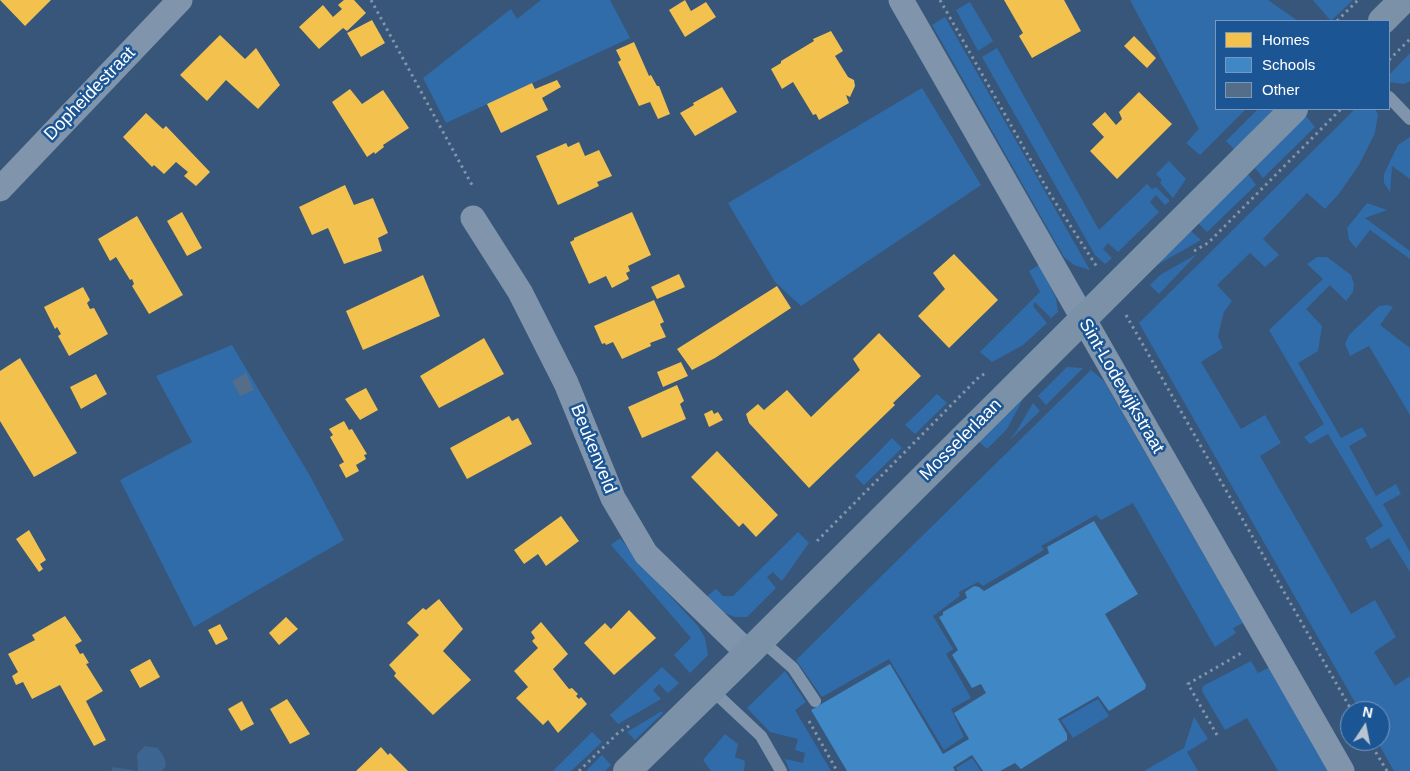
<!DOCTYPE html>
<style>
body{margin:0}
#map{position:relative;width:1410px;height:771px;overflow:hidden;background:#375679;font-family:Arial,sans-serif}
canvas{display:block}
.legend{position:absolute;left:1215px;top:20px;width:175px;height:90px;box-sizing:border-box;background:#1c5594;border:1px solid #7799bf;margin:0;padding:6px 9px;list-style:none;font-size:15px;color:#fff}
.legend li{display:flex;align-items:center;gap:10px;height:25px}
.legend b{width:25px;border:1px solid #7799bf}
.north{position:absolute;left:1340px;top:701px;width:50px;height:50px;box-sizing:border-box;background:#1c5594;border:1px solid #7799bf;border-radius:50%;rotate:11deg;font-size:14px;font-weight:700;line-height:20px;text-align:center;color:#fff}
.north::after{content:'';display:block;margin:auto;width:18px;height:22px;background:#b9c4d0;clip-path:polygon(50% 0,100% 100%,50% 72%,0 100%)}
</style>
<div id="map">
<canvas width="1410" height="771"></canvas>
<ul class="legend">
<li><b style="height:14px;background:#f2c14e"></b>Homes</li>
<li><b style="height:14px;background:#3f88c5"></b>Schools</li>
<li><b style="height:14px;background:#546d88"></b>Other</li>
</ul>
<div class="north">N</div>
</div>
<script>
const context = document.querySelector('canvas').getContext('2d');
context.lineJoin = 'round';
function fillPath(path, color) { context.fillStyle = color; context.fill(path, 'evenodd'); }
const toPath = rows => new Path2D(rows.map(r => 'M' + r).join(''));
function strokePath(path, color, width, dash) { context.strokeStyle = color; context.lineWidth = width; context.lineCap = dash ? 'butt' : 'round'; context.setLineDash(dash || []); context.stroke(path); }
function write(font, color, halo, rows, align = 'center') {
  context.font = font + ' Arial,sans-serif'; context.lineWidth = 5; context.setLineDash([]); context.textBaseline = 'middle'; context.strokeStyle = halo; context.fillStyle = color; for (const [text, x, y, turn = 0] of rows) {
    context.save(); context.translate(x, y); context.rotate((+turn || 0) * Math.PI / 180); context.textAlign = isNaN(turn) ? turn : align; if (halo) context.strokeText(text, 0, 0); context.fillText(text, 0, 0); context.restore();
  }
}
fillPath(toPath([
 [541,0,610,0,630,38,446,123,423,78,511,9,517,19],
 [1130,0,1268,0,1298,21,1216,21,1216,109,1246,109,1200,155,1186,143,1199,129],
 [1313,0,1353,0,1331,21],
 [970,2,993,41,978,51,956,10],
 [945,17,1090,270,1074,265,1064,257,932,25],
 [997,48,1099,230,1147,184,1152,189,1156,187,1170,201,1165,205,1156,195,1150,202,1159,212,1118,252,1108,243,1103,249,1112,258,1105,264,1095,255,982,57],
 [1410,53,1410,81,1404,84,1389,82,1389,75],
 [922,88,981,185,801,306,775,282,728,203],
 [1258,109,1276,109,1235,150,1226,141],
 [1355,109,1375,109,1378,114,1375,133,1359,165,1338,195,1325,209,1307,193,1263,239,1279,255,1265,267,1250,253,1217,285,1232,301,1224,312,1218,336,1223,348,1201,362,1241,429,1265,415,1281,443,1260,456,1351,614,1375,600,1396,637,1374,652,1395,686,1410,676,1410,771,1394,771,1377,741,1380,741,1380,711,1360,711,1139,323],
 [1306,116,1315,127,1263,178,1255,168],
 [1410,137,1410,179,1392,166,1390,192,1384,183,1384,174,1398,145],
 [1169,161,1186,179,1173,198,1160,183,1162,180,1156,174],
 [1248,174,1256,185,1207,232,1198,223],
 [1367,203,1387,210,1365,218,1410,251,1410,259,1370,230,1356,248,1349,240,1347,228],
 [1191,231,1201,240,1157,265],
 [1197,254,1159,294,1150,285,1160,275],
 [1317,257,1327,257,1351,275,1354,284,1353,292,1346,301,1330,285,1306,309,1322,326,1318,351,1298,363,1341,438,1362,427,1367,436,1349,446,1376,496,1396,484,1401,494,1383,504,1410,552,1410,572,1389,538,1371,549,1365,538,1383,526,1328,434,1310,444,1304,437,1324,424,1269,330,1323,279,1307,264],
 [1039,265,1056,298,1058,312,1051,318,1035,302,1033,306,1047,323,1023,345,992,362,980,352,1040,292,1029,271],
 [1388,305,1393,307,1380,325,1410,348,1410,415,1369,346,1350,356,1345,344,1349,335,1379,306],
 [232,345,310,476,344,540,194,627,120,480,192,442,156,376],
 [1067,367,1083,368,1046,405,1038,396],
 [1091,370,1104,381,1243,623,1233,628,1236,633,1215,647,1133,503,1101,520,1096,515,1041,546,1044,550,983,586,978,582,959,592,960,596,933,616,953,649,946,654,971,698,951,709,964,737,944,750,889,659,822,697,796,660],
 [937,394,947,403,915,434,905,425],
 [1025,395,1007,429,987,449,978,441],
 [1033,403,1040,411,1009,441,1016,432],
 [892,438,902,448,864,485,855,476],
 [798,532,809,543,782,581,773,572,767,577,776,588,747,617,735,617,720,611,706,597,716,589,723,596,733,596],
 [620,538,643,567,698,626,705,638,708,655,690,673,674,655,691,638,611,545],
 [1251,661,1258,673,1270,667,1330,771,1278,771,1247,718,1225,730,1202,691,1203,686],
 [662,667,679,683,668,693,659,684,653,690,661,699,618,724,610,715],
 [785,671,806,702,795,710,831,771,790,771,785,759,803,763,805,753,795,750,798,739,770,732,747,708],
 [1098,699,1109,716,1073,738,1061,720],
 [662,711,663,713,635,740,627,732],
 [1194,717,1208,739,1187,752,1198,771,1144,771,1184,748],
 [592,732,602,742,571,771,553,771],
 [725,734,738,744,735,757,745,761,744,771,711,771,703,760],
 [602,755,611,765,605,771,586,771],
 [972,758,981,771,958,771,956,768]
]), '#316caa');
fillPath(toPath([
 [145,746,158,748,164,757,166,766,162,771,111,771,113,767,138,771,137,754]
]), '#3d6592');
fillPath(toPath([
 [0,0,51,0,25,26],
 [344,0,354,0,366,13,347,31,343,28,319,49,299,27,323,5,333,17,342,9,338,5],
 [685,0,691,11,706,2,716,17,685,37,669,10],
 [1004,0,1064,0,1081,31,1032,58,1019,36,1023,33],
 [372,20,385,43,361,57,347,33],
 [831,31,843,51,835,56,848,77,854,80,855,86,850,97,846,95,849,103,819,120,816,114,813,115,793,82,782,89,771,69,781,63,781,61,814,41,813,39],
 [220,35,245,59,256,48,280,85,258,109,226,80,207,101,180,75],
 [1134,36,1156,58,1147,68,1124,46],
 [634,42,649,76,651,75,657,86,659,86,670,114,658,119,650,102,639,106,618,62,621,60,616,50],
 [557,80,561,87,542,98,548,110,501,133,487,104,532,83,535,89],
 [722,87,737,112,695,136,680,113,694,105,693,103],
 [350,89,362,104,383,90,409,128,383,145,384,147,375,154,374,152,367,157,332,102],
 [1139,92,1172,124,1117,179,1090,151,1104,137,1092,124,1105,112,1116,125,1122,119,1119,112],
 [146,113,163,129,166,126,210,172,196,186,184,176,188,172,176,162,164,174,154,165,152,167,123,137],
 [579,142,585,156,599,150,612,176,597,182,599,186,558,205,536,156,566,143,568,147],
 [345,185,354,205,373,198,388,233,378,238,382,251,344,264,328,228,312,235,299,207],
 [182,212,202,248,187,256,167,221],
 [632,212,651,255,628,266,630,271,626,273,629,279,612,288,606,276,589,284,570,242,574,240,574,238],
 [137,216,183,295,149,314,132,286,134,284,132,279,130,280,116,257,110,261,98,239],
 [954,254,998,300,949,348,918,316,945,289,933,273],
 [679,274,685,287,657,299,651,287],
 [423,275,440,316,363,350,346,311],
 [777,286,791,308,715,358,692,370,677,349],
 [83,287,90,300,87,303,90,309,94,308,108,334,69,356,58,336,61,334,57,327,55,329,44,307],
 [654,300,664,322,660,324,666,337,650,343,651,346,622,359,613,342,606,345,605,343,602,344,594,326],
 [879,333,921,376,893,403,895,405,809,488,749,423,746,414,758,404,764,410,787,390,811,417,860,370,853,359],
 [484,338,504,374,439,408,420,376],
 [20,358,77,453,34,477,0,421,0,371],
 [681,362,688,376,663,387,657,372],
 [96,374,107,394,81,409,70,387],
 [677,385,684,401,680,404,686,419,642,438,628,407],
 [366,388,378,410,360,420,345,399],
 [712,410,714,414,718,412,723,420,709,427,704,414],
 [509,416,512,421,518,418,532,444,467,479,450,448],
 [344,421,349,430,352,429,367,454,364,455,366,459,356,465,359,471,346,478,339,465,344,462,330,437,333,435,329,429],
 [717,451,778,515,756,537,743,523,739,527,691,477],
 [561,516,579,541,546,566,538,554,524,564,514,550],
 [29,530,46,560,40,564,43,569,39,572,16,539],
 [439,599,463,629,443,651,471,680,433,715,394,676,396,673,389,665,419,635,407,623,423,608,426,610],
 [629,610,656,638,614,675,584,643,605,623,611,629],
 [65,616,82,641,75,645,80,654,83,653,89,663,86,664,103,691,86,701,106,740,94,746,60,685,32,699,23,682,16,685,12,676,18,672,8,654,35,640,32,635],
 [286,617,298,629,279,645,269,633],
 [541,622,568,654,553,669,569,689,572,688,578,694,576,696,579,699,581,697,587,704,558,733,548,720,543,725,516,698,528,687,514,671,538,648,532,641,535,638,531,632],
 [220,624,228,639,216,645,208,630],
 [150,659,160,677,140,688,130,670],
 [287,699,310,734,290,744,270,709],
 [242,701,254,724,241,731,228,709],
 [381,747,388,755,390,753,408,771,356,771]
]), '#f2c14e');
fillPath(toPath([
 [1094,521,1138,594,1105,614,1146,685,1145,689,1109,711,1098,696,1058,719,1067,734,1067,740,1021,769,1015,763,1000,771,983,771,972,755,953,767,955,771,847,771,811,710,890,664,943,754,969,739,954,713,986,693,981,684,972,688,952,655,958,650,939,617,943,615,943,612,967,598,965,592,974,586,979,587,984,591,1049,553,1047,547]
]), '#3f88c5');
fillPath(toPath([
 [246,373,254,390,240,396,232,381]
]), '#546d88');
strokePath(toPath([
 [371,0,472,185],
 [940,0,1050,194,1097,267],
 [1337,21,1358,0],
 [1389,60,1410,39],
 [1194,251,1208,243,1341,109],
 [1126,315,1352,711],
 [817,541,979,377,986,373],
 [809,721,837,771],
 [1217,735,1188,684,1243,652],
 [1369,741,1387,771],
 [579,771,618,733,629,726]
]), '#8095ab', 3, [2.5, 4]);
strokePath(toPath([
 [1389,97,1410,119],
 [761,640,793,668,815,701],
 [711,689,761,736,781,771]
]), '#8095ab', 12);
strokePath(toPath([
 [901,0,1342,771],
 [0,189,180,0],
 [473,218,520,292,566,383,613,498,646,554,748,653]
]), '#8095ab', 25);
strokePath(toPath([
 [1382,21,1403,0],
 [627,771,748,653,1294,109]
]), '#7b91a8', 28);
write('18px', '#fff', '#1c5594', [
 ["Dopheidestraat",90,94,-46],
 ["Sint-Lodewijkstraat",1121,386,60],
 ["Mosselerlaan",961,440,-45],
 ["Beukenveld",593,449,68]
]);
</script>
